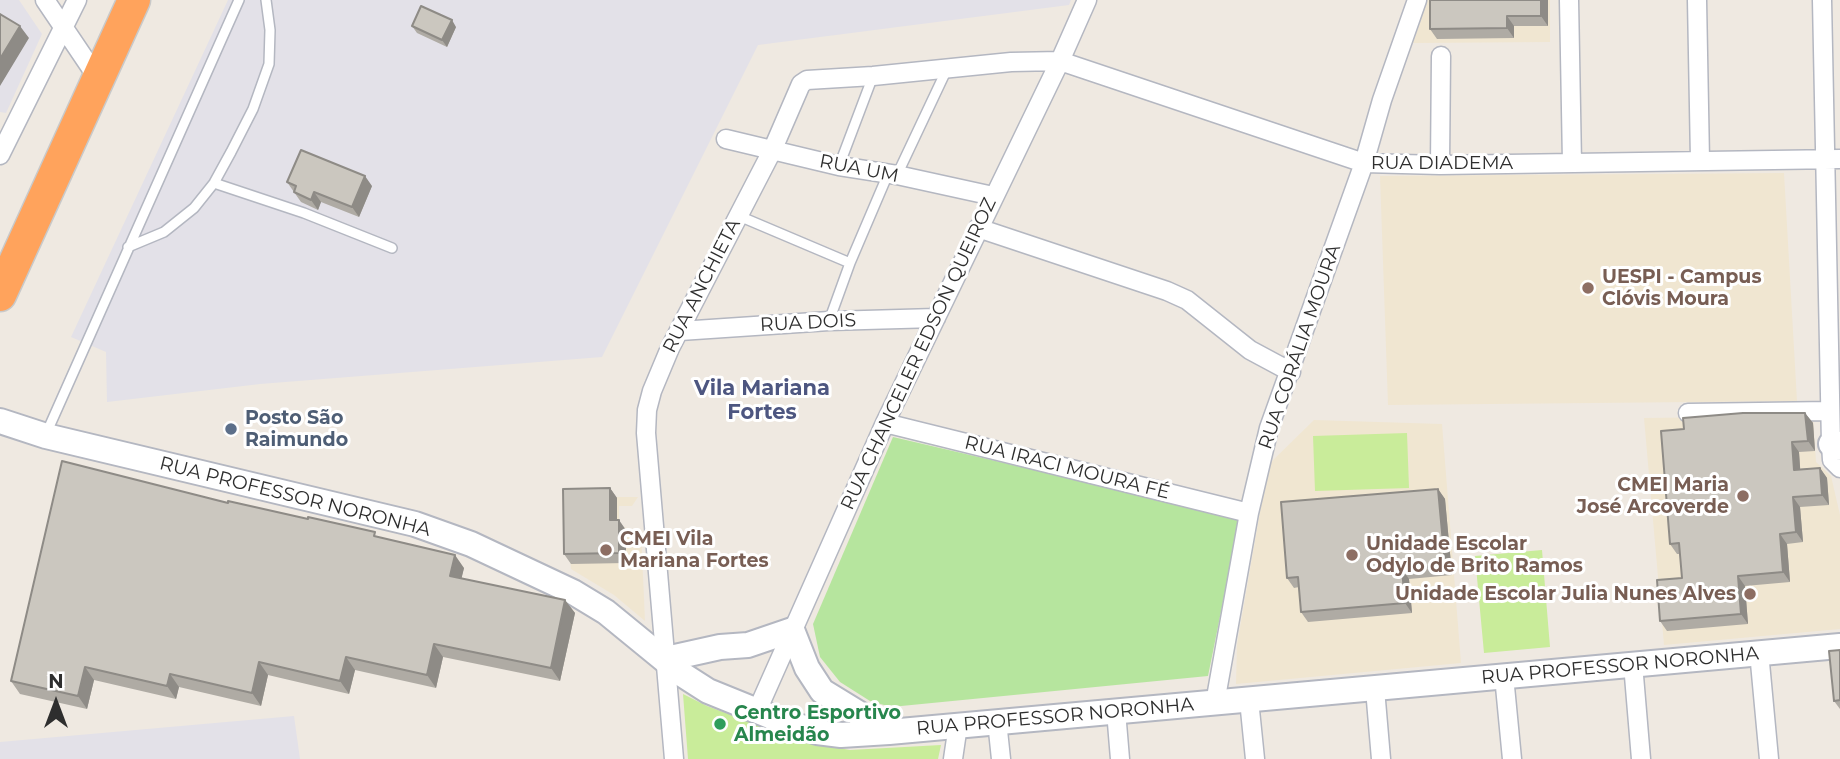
<!DOCTYPE html>
<meta charset="utf-8">
<style>
body{margin:0}
#map{position:relative;width:1840px;height:759px;overflow:hidden;background:#efe9e1;font-family:Montserrat,sans-serif}
canvas{display:block}
.north{position:absolute;left:21px;top:668px;width:70px;height:70px;-webkit-text-stroke:5px #fff;paint-order:stroke;rotate:0deg;font-size:19px;font-weight:700;line-height:28px;text-align:center;color:#2e2e2e}
.north::after{content:'';display:block;margin:auto;width:24px;height:32px;background:#2e2e2e;clip-path:polygon(50% 0,100% 100%,50% 72%,0 100%)}
</style>
<div id="map">
<canvas width="1840" height="759"></canvas>
<div class="north">N</div>
</div>
<script>
const context = document.querySelector('canvas').getContext('2d');
context.lineJoin = 'round';
function fillPath(path, color) { context.fillStyle = color; context.fill(path, 'evenodd'); }
const toPath = rows => new Path2D(rows.map(r => 'M' + r).join(''));
function strokePath(path, color, width, dash) { context.strokeStyle = color; context.lineWidth = width; context.lineCap = dash ? 'butt' : 'round'; context.setLineDash(dash || []); context.stroke(path); }
function write(font, color, halo, rows, align = 'center') {
  context.font = font + ' Montserrat,sans-serif'; context.lineWidth = 6; context.setLineDash([]); context.textBaseline = 'middle'; context.strokeStyle = halo; context.fillStyle = color; for (const [text, x, y, turn = 0] of rows) {
    context.save(); context.translate(x, y); context.rotate((+turn || 0) * Math.PI / 180); context.textAlign = isNaN(turn) ? turn : align; if (halo) context.strokeText(text, 0, 0); context.fillText(text, 0, 0); context.restore();
  }
}
fillPath(toPath([
 [0,0,19,0,42,34,6,113,0,112],
 [228,0,1071,0,1069,5,758,45,602,357,260,384,107,402,106,352,71,337],
 [294,716,300,759,0,759,0,742]
]), '#e3e1e8');
fillPath(toPath([
 [1427,0,1550,0,1550,42,1413,43],
 [1784,173,1797,401,1388,405,1380,176],
 [1813,416,1816,462,1831,476,1840,515,1840,629,1664,645,1644,418],
 [1314,420,1442,424,1461,663,1236,684,1237,645,1268,465],
 [565,497,638,497,632,506,619,506,619,526,641,531,645,621,614,595,571,569]
]), '#f0e6d1');
fillPath(toPath([
 [893,437,1240,518,1208,676,891,707,870,701,840,682,820,657,813,624]
]), '#b6e59e');
fillPath(toPath([
 [1407,433,1409,488,1315,491,1313,436],
 [1542,550,1550,647,1484,653,1475,556],
 [683,694,707,706,804,742,850,750,941,745,938,759,688,759]
]), '#c9ec9a');
const lane = toPath([
 [839,166,873,76],
 [897,175,947,69],
 [214,183,304,213,392,248],
 [739,216,850,263],
 [128,247,164,232,194,208,214,183,231,152,253,109,269,64,270,30,266,0],
 [829,321,850,263,888,174],
 [46,434,239,0]
]);
const street = toPath([
 [45,0,97,77],
 [1569,0,1572,163],
 [1697,0,1700,160],
 [1822,0,1831,444,1832,460,1840,468],
 [726,139,839,166,897,175,993,196],
 [0,155,77,0],
 [1440,165,1441,56],
 [978,228,1167,291,1187,300,1250,350,1291,372],
 [680,331,829,321,936,318],
 [1688,413,1830,411],
 [885,423,1249,513],
 [1759,652,1769,759],
 [1633,664,1641,759],
 [1504,676,1512,759],
 [1375,689,1381,759],
 [1249,700,1255,759],
 [1215,703,1249,513,1269,428,1364,163,1382,100,1417,0],
 [757,711,885,423,1060,61,1087,0],
 [1116,711,1120,759],
 [997,721,1001,759],
 [674,759,646,433,647,410,652,391,670,348,772,151,801,84,807,80,873,76,1011,62,1060,61,1364,163,1440,165,1840,159],
 [953,759,958,725]
]);
const secondary = toPath([
 [0,421,46,436,415,524,471,544,573,592,606,612,683,675,708,691,782,721,817,732,841,735,889,732,1840,646],
 [1831,444,1840,444],
 [666,659,720,647,748,645,792,630,807,668,822,691,889,732]
]);
const highway = toPath([
 [0,295,134,0]
]);
strokePath(lane, '#b4b7c1', 12);
strokePath(street, '#b4b7c1', 21);
strokePath(secondary, '#b4b7c1', 28);
strokePath(highway, '#c9c9c9', 35);
strokePath(lane, '#fff', 9);
strokePath(street, '#fff', 18);
strokePath(secondary, '#fff', 24);
strokePath(highway, '#ffa35c', 32);
fillPath(toPath([
 [1548,0,1548,26,1514,26,1514,38,1437,39,1430,29],
 [412,26,456,27,447,47,417,33],
 [287,182,372,186,359,217,321,202,318,210,301,202],
 [1805,413,1813,423,1815,451,1799,452,1800,469,1820,468,1827,478,1829,505,1800,507,1803,542,1787,544,1790,582,1745,586,1748,624,1667,631,1660,621,1682,578,1680,554,1677,554,1670,544,1684,429],
 [610,488,617,498,617,520,626,530,626,563,571,564,564,554],
 [1438,489,1445,499,1452,575,1409,579,1412,613,1308,622,1301,612,1299,587,1294,588,1287,578],
 [228,503,378,537,464,568,461,579,565,600,575,613,560,681,443,657,436,688,355,670,349,694,268,675,261,706,179,687,176,699,94,680,87,709,20,694,11,681],
 [1840,650,1840,709,1834,701]
]), '#afaba4');
fillPath(toPath([
 [1541,0,1548,0,1548,26,1541,16],
 [1507,16,1514,26,1514,38,1507,28],
 [452,20,456,27,447,47,442,40],
 [20,26,29,38,0,86,0,59],
 [365,176,372,186,359,217,352,207],
 [314,192,321,202,318,210,311,200],
 [1805,413,1813,423,1815,451,1808,441],
 [1792,442,1799,452,1801,480,1794,470],
 [1820,468,1827,478,1829,505,1822,495],
 [610,488,617,498,617,530,610,520],
 [1438,489,1445,499,1452,575,1445,565],
 [1793,497,1800,507,1803,542,1796,532],
 [619,520,626,530,626,563,619,553],
 [1780,534,1787,544,1790,582,1783,572],
 [455,555,464,568,459,589,450,576],
 [1402,569,1409,579,1412,613,1405,603],
 [1738,576,1745,586,1748,624,1741,614],
 [565,600,575,613,560,681,551,668],
 [434,644,443,657,436,688,427,675],
 [346,657,355,670,349,694,340,681],
 [259,662,268,675,261,706,252,693],
 [85,667,94,680,87,709,78,696],
 [170,674,179,687,176,699,167,686]
]), '#8e8b86');
const building = toPath([
 [1430,0,1541,0,1541,16,1507,16,1507,28,1430,29,1430,0],
 [421,6,452,20,442,40,412,26,421,6],
 [0,14,20,26,0,59,0,14],
 [301,150,365,176,352,207,314,192,311,200,294,192,296,186,287,182,301,150],
 [1743,413,1805,413,1808,441,1792,442,1794,470,1820,468,1822,495,1793,497,1796,532,1780,534,1783,572,1738,576,1741,614,1660,621,1657,580,1682,578,1679,543,1670,544,1661,431,1684,429,1683,418,1743,413],
 [62,461,228,503,228,501,308,519,308,517,375,532,374,536,455,555,450,576,565,600,551,668,434,644,427,675,346,657,340,681,259,662,252,693,170,674,167,686,85,667,78,696,11,681,62,461],
 [610,488,610,520,619,520,619,553,564,554,563,489,610,488],
 [1438,489,1445,565,1402,569,1405,603,1301,612,1298,577,1287,578,1281,502,1438,489],
 [1840,650,1840,700,1834,701,1829,651,1840,650]
]);
fillPath(building, '#cbc7bf');
strokePath(building, '#8e8b86', 2);
for (const [x, y, r, color] of [
 [1588,288,7,"#8d6e63"],
 [231,429,7,"#5c6f8a"],
 [1743,496,7,"#8d6e63"],
 [606,550,7,"#8d6e63"],
 [1352,555,7,"#8d6e63"],
 [1750,594,7,"#8d6e63"],
 [720,724,7,"#2e9e5b"]
]) { const dot = new Path2D(); dot.arc(x, y, r, 0, 2 * Math.PI); context.fillStyle = color; context.fill(dot); strokePath(dot, '#fff', 2.5); }
write('19px', '#2e2e2e', '#fff', [
 ["RUA DIADEMA",1442,163],
 ["RUA UM",859,169,11],
 ["RUA ANCHIETA",702,286,-63],
 ["RUA DOIS",808,323,-3],
 ["RUA CORÁLIA MOURA",1300,347,-71],
 ["RUA CHANCELER EDSON QUEIROZ",919,354,-65],
 ["RUA IRACI MOURA FÉ",1067,468,14],
 ["RUA PROFESSOR NORONHA",295,497,14],
 ["RUA PROFESSOR NORONHA",1620,666,-5],
 ["RUA PROFESSOR NORONHA",1055,717,-5]
]);
write('bold 19px', '#785e54', '#fff', [
 ["UESPI - Campus",1602,277],
 ["Clóvis Moura",1602,299],
 ["CMEI Maria",1729,485,"right"],
 ["José Arcoverde",1729,507,"right"],
 ["CMEI Vila",620,539],
 ["Mariana Fortes",620,561],
 ["Unidade Escolar",1366,544],
 ["Odylo de Brito Ramos",1366,566],
 ["Unidade Escolar Julia Nunes Alves",1736,594,"right"]
], 'left');
write('bold 19px', '#4e5e75', '#fff', [
 ["Posto São",245,418],
 ["Raimundo",245,440]
], 'left');
write('bold 19px', '#27864d', '#fff', [
 ["Centro Esportivo",734,713],
 ["Almeidão",734,735]
], 'left');
write('bold 21px', '#4d5680', '#fff', [
 ["Vila Mariana",762,389],
 ["Fortes",762,413]
]);
</script>
